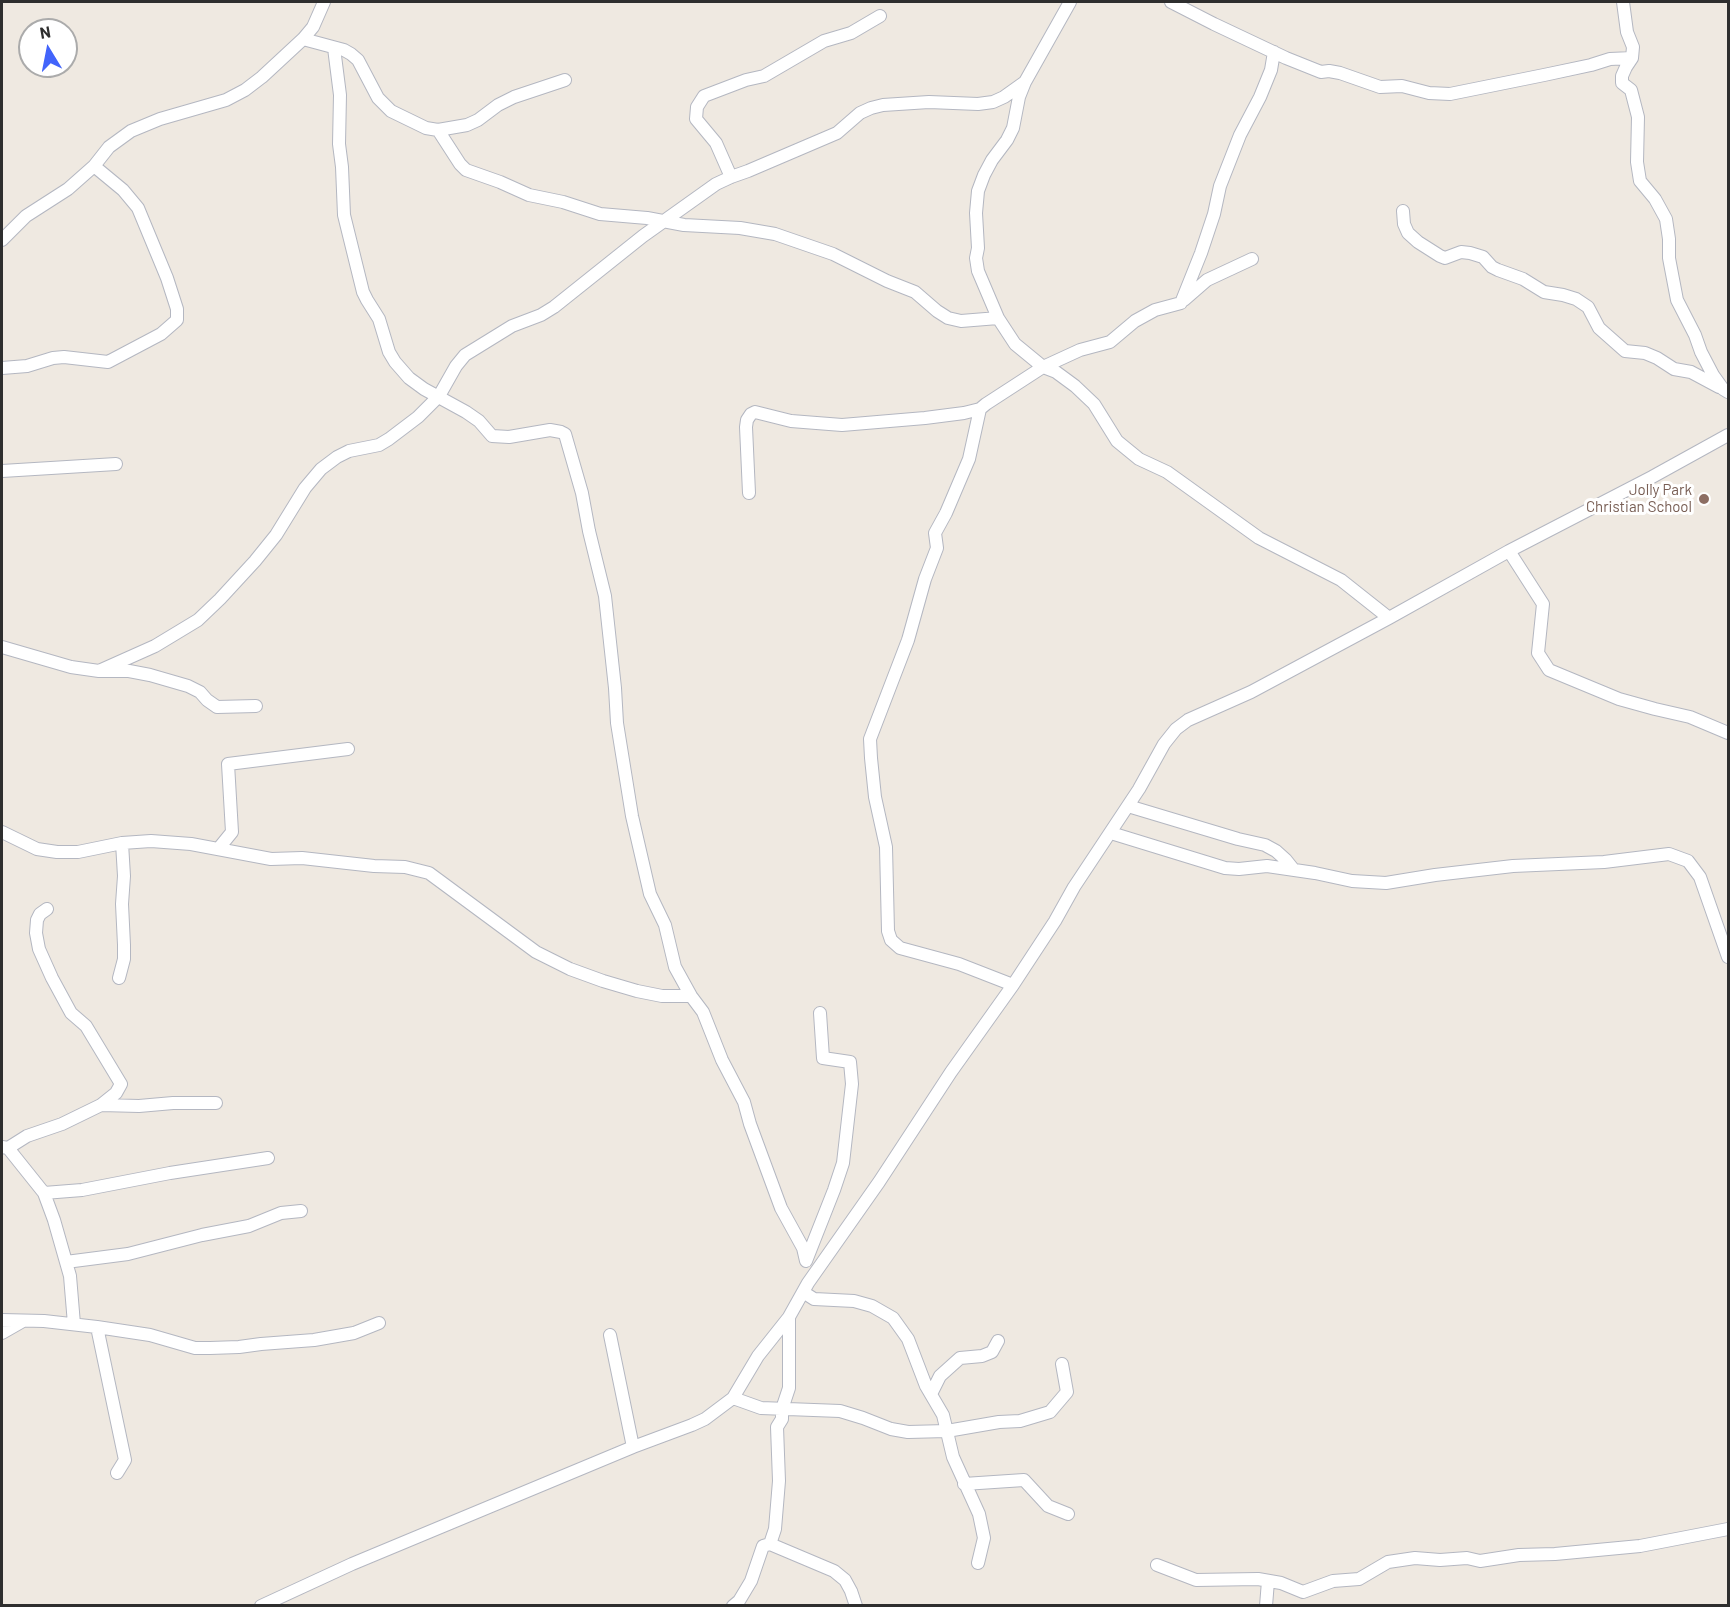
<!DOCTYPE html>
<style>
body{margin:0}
#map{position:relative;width:1730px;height:1607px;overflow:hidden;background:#efe9e1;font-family:Barlow,sans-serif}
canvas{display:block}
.frame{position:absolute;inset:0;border:3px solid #2e2e2e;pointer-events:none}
.north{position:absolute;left:18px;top:18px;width:60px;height:60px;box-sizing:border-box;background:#fff;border:2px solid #ababab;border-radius:50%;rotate:350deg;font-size:16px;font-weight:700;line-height:24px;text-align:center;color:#2e2e2e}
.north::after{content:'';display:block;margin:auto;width:21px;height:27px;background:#4264fb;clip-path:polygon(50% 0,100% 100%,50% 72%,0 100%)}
</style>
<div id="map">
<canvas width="1730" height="1607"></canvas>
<div class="frame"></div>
<div class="north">N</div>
</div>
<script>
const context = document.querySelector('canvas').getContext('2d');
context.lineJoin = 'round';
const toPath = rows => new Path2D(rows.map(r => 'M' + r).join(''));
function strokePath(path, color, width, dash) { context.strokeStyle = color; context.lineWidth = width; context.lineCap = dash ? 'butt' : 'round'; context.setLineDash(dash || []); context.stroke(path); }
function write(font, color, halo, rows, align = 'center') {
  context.font = font + ' Barlow,sans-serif'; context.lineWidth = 6; context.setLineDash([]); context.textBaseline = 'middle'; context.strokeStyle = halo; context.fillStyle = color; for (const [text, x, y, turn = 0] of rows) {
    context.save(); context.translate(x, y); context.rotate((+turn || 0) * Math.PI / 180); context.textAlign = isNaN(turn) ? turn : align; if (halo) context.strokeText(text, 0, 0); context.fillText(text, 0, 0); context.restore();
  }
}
const minor = toPath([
 [1070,2,1025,82,1019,97,1013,128,1007,140,992,160,984,175,978,191,976,213,978,248,976,258,978,271,998,318,1015,344,1043,367,1056,372,1075,386,1094,404,1117,441,1139,459,1167,472,1259,538,1341,580,1389,618],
 [1171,2,1214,24,1286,58,1321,72,1329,71,1340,73,1380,87,1402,86,1429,93,1450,94,1544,75,1591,65,1610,59,1632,58],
 [1623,2,1627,32,1633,47,1632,58,1626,67,1622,76,1622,83,1631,90,1638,117,1637,162,1640,181,1655,199,1666,219,1669,239,1669,258,1677,300,1695,335,1701,352,1713,375,1723,389,1728,392],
 [303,39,344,50,351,54,358,60,378,98,391,111,426,128,438,130,467,125,478,120,498,105,514,97,565,80],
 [334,48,340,95,339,144,342,167,344,215,363,292,367,300,379,319,389,352,395,362,409,378,424,389,466,412,479,421,492,436,509,437,550,430,561,432,565,434,582,493,589,531,605,596,615,688,617,723,632,816,650,894,665,925,675,967,691,996,703,1012,722,1060,744,1102,750,1124,781,1208,803,1248,806,1261,834,1190,843,1163,852,1084,850,1062,823,1058,820,1013],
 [438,130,460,164,466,170,500,182,529,195,563,202,600,214,647,218,684,225,740,228,775,234,833,254,887,281,915,292,937,311,948,318,961,321,998,318],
 [731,177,716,143,696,119,697,107,704,96,746,80,764,76,824,41,851,33,880,16],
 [1403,211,1404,224,1408,233,1418,242,1440,256,1445,258,1461,252,1470,253,1483,257,1492,267,1498,270,1523,279,1544,292,1563,295,1576,299,1588,307,1599,328,1625,351,1645,353,1657,358,1674,369,1691,372,1719,387],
 [2,240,26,216,68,189,94,166,109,147,131,131,160,119,226,100,245,90,262,77,303,39,313,27,324,2],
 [1184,300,1207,280,1252,259],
 [2,368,27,366,53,358,64,357,108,362,161,334,177,320,177,309,167,278,138,208,123,190,94,166],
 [980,409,969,459,946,513,935,533,937,548,925,579,908,640,870,739,871,758,875,797,886,847,888,931,891,940,900,948,959,964,1013,985],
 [2,471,116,464],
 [749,493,746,427,747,420,751,414,755,412,791,421,842,425,925,418,964,413,980,409,986,404,1043,367,1080,350,1110,342,1135,321,1155,310,1181,303,1201,253,1214,214,1220,186,1240,135,1260,97,1271,70,1274,52],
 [1509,551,1543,604,1538,653,1549,670,1619,699,1655,709,1690,717,1728,733],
 [2,647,71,667,99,671,129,671,150,675,188,686,200,692,207,700,217,707,256,706],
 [99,671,155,646,198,620,220,599,255,561,276,535,305,488,321,469,337,457,349,451,379,445,389,439,418,417,439,396,456,366,465,355,512,326,541,315,554,307,643,236,716,184,731,177,748,171,837,133,860,113,871,108,883,105,929,102,978,104,993,102,1004,97,1025,82],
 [1128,806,1238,839,1265,845,1276,851,1286,860,1294,870],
 [2,832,37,849,57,852,78,852,122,843,151,841,191,844,271,859,302,858,374,866,405,867,429,873,536,952,570,969,603,981,637,991,662,996,691,996],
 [1111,833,1225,868,1239,869,1267,866,1315,873,1352,881,1386,883,1435,875,1513,866,1604,862,1669,854,1688,861,1700,877,1728,957],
 [219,848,232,832,228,764,348,749],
 [119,978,124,959,124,945,122,904,124,876,122,843],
 [101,1105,139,1106,173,1103,216,1103],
 [2,1147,8,1148,27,1136,62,1124,101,1105,116,1093,121,1084,86,1026,71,1013,52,978,39,949,36,933,37,920,40,914,47,909],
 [8,1148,44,1193,54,1220,70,1276,74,1324],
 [44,1193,82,1190,170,1173,268,1158],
 [66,1262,128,1254,202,1235,249,1226,281,1213,301,1211],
 [803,1292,814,1299,854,1301,872,1306,893,1318,908,1339,926,1386,943,1415,953,1457,979,1514,984,1538,978,1563],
 [2,1320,44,1321,97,1327,150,1335,195,1348,210,1348,239,1347,261,1344,314,1340,354,1333,379,1323],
 [97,1327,125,1460,117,1473],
 [2,1333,23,1321],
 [610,1335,633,1447],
 [931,1394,940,1376,960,1358,982,1356,992,1352,998,1341],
 [733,1398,761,1408,840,1411,863,1418,891,1429,908,1432,947,1431,999,1422,1020,1421,1050,1412,1067,1392,1062,1364],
 [964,1484,1024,1480,1048,1506,1068,1514],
 [770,1544,834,1571,845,1580,851,1591,856,1606],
 [1157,1565,1196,1580,1258,1579,1281,1583,1303,1592,1333,1581,1359,1579,1388,1562,1415,1558,1440,1560,1467,1558,1480,1561,1519,1555,1555,1554,1640,1546,1728,1529],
 [261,1606,352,1564,633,1447,692,1425,705,1419,733,1398,758,1356,789,1317,808,1283,879,1182,951,1072,1013,985,1055,921,1074,887,1139,789,1164,744,1176,729,1188,720,1251,692,1389,618,1509,551,1652,477,1728,435],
 [733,1606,739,1601,751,1581,763,1546,770,1544,775,1529,779,1481,777,1427,782,1419,782,1409,789,1388,789,1317],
 [1266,1606,1268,1581]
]);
strokePath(minor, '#b4b7c1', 14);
strokePath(minor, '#fff', 12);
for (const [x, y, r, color] of [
 [1704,499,6,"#8d6e63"]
]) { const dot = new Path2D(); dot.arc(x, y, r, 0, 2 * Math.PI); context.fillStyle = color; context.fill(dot); strokePath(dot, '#fff', 2); }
write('15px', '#785e54', '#fff', [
 ["Jolly Park",1692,490],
 ["Christian School",1692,507]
], 'right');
</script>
